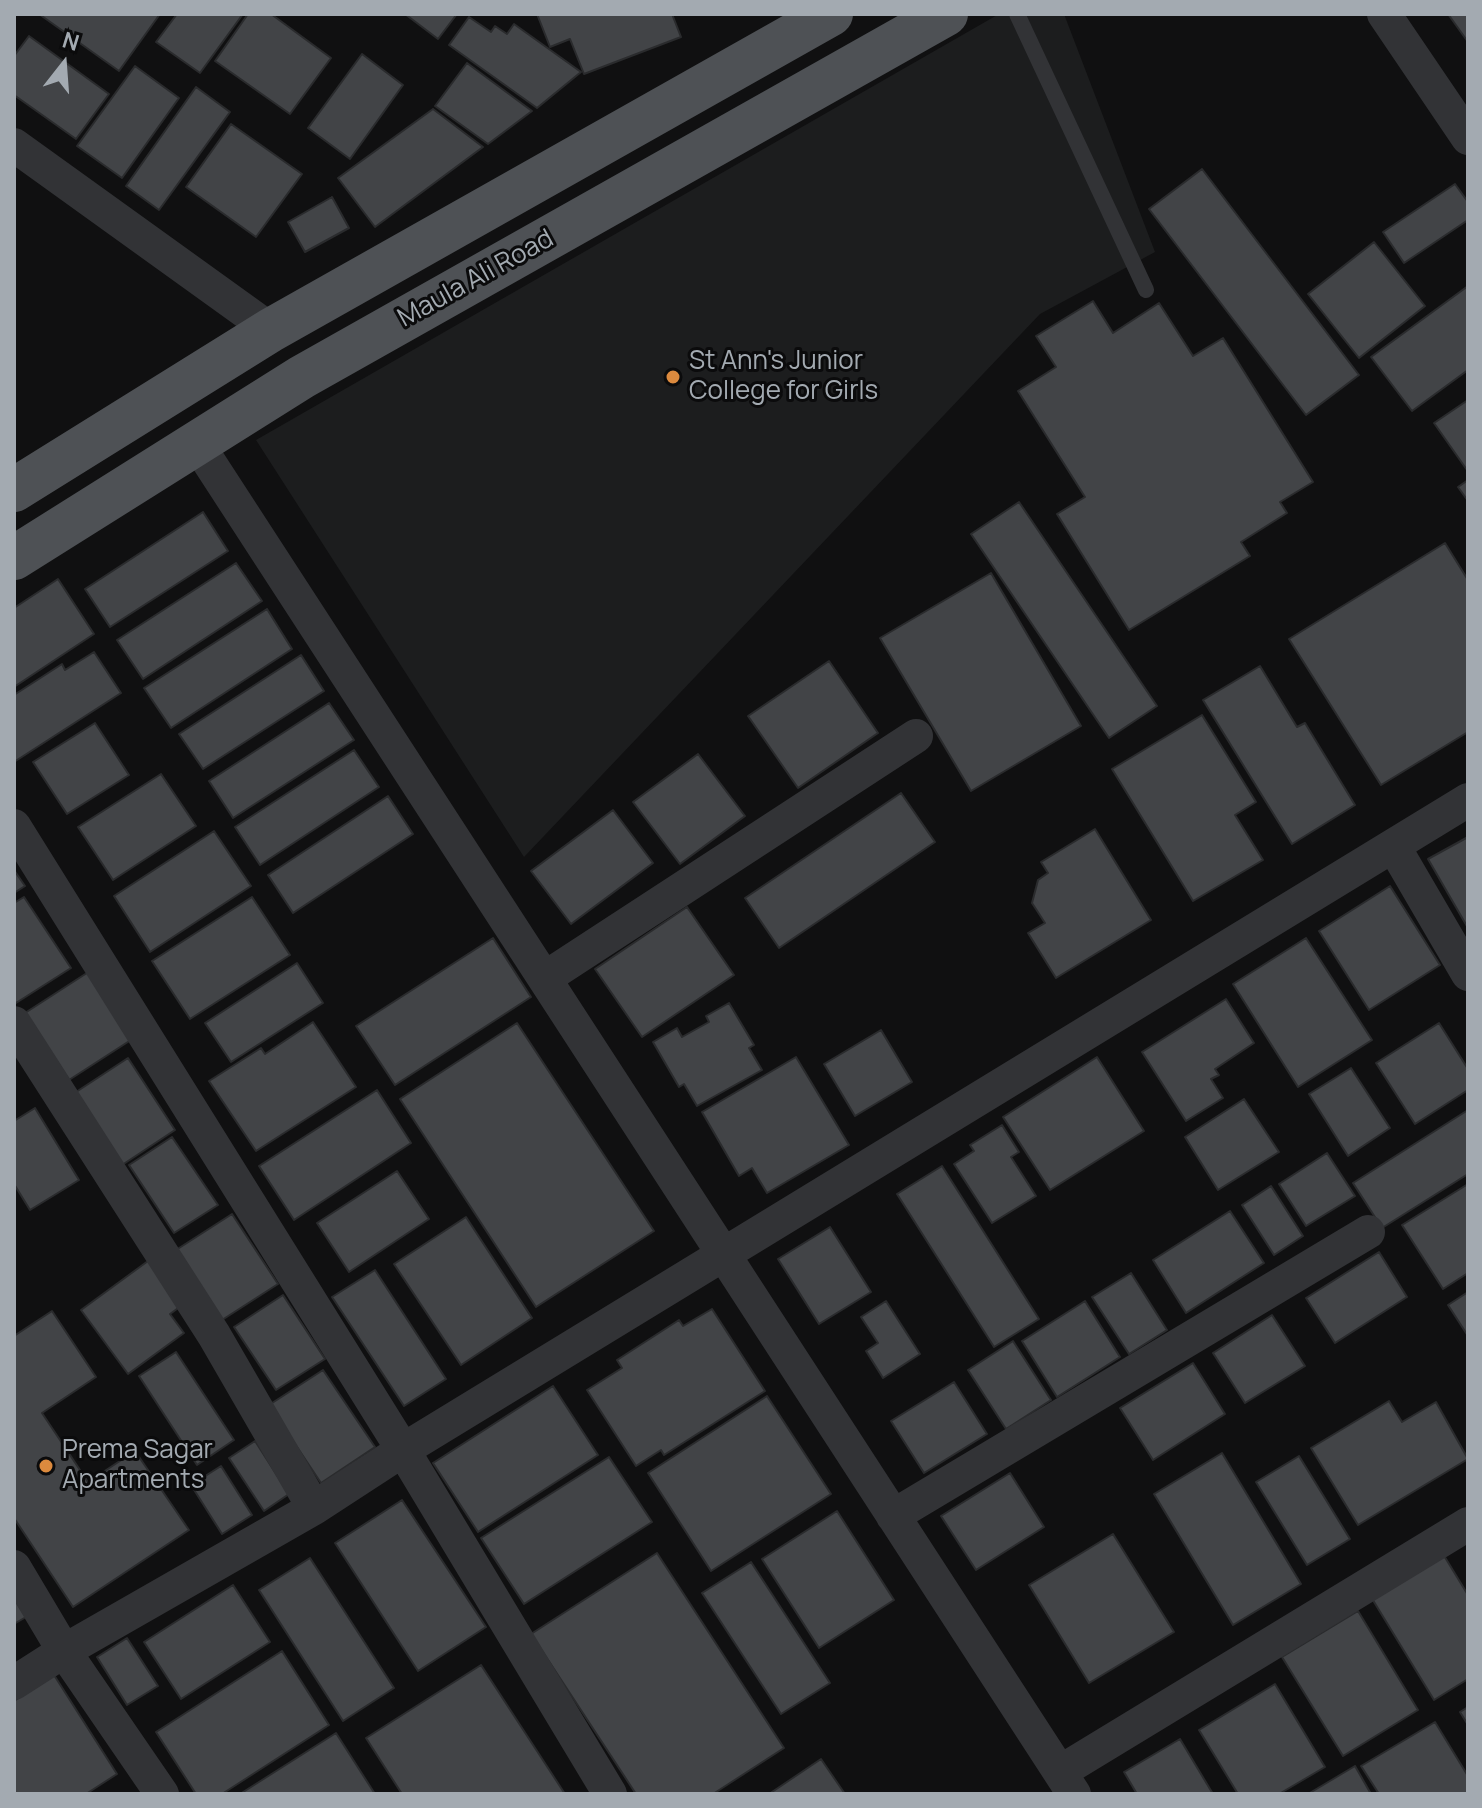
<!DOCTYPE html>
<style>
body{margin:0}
#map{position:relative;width:1482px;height:1808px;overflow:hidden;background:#101011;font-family:Manrope,sans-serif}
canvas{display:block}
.frame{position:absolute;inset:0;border:16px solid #a3aab1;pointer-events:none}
.north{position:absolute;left:24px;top:24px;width:80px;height:80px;-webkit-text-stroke:6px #0b0b0c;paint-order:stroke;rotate:17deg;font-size:22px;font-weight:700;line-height:32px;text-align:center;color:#a3aab1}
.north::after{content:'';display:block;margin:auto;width:28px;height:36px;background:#a3aab1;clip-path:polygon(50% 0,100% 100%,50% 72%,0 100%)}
</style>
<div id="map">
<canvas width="1482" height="1808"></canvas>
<div class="frame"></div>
<div class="north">N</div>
</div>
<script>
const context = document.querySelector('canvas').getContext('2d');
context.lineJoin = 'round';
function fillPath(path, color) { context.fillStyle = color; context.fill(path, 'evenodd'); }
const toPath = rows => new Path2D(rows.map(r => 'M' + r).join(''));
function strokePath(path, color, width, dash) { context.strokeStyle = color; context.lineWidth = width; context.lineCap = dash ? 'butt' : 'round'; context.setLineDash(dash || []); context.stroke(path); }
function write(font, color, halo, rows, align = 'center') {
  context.font = font + ' Manrope,sans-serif'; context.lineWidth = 6; context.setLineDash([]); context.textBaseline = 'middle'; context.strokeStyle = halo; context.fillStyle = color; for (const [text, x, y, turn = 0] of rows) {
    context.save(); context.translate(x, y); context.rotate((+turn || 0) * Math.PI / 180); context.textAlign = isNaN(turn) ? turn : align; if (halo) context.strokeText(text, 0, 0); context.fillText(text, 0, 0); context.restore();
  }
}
fillPath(toPath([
 [999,14,1064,14,1155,252,1040,314,524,857,256,440]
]), '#1c1d1e');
const building = toPath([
 [39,14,160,14,119,71,39,14],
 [177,14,243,14,200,73,156,42,177,14],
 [248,14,271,14,331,58,290,114,215,61,248,14],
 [405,14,457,14,438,39,405,14],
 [537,14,672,14,681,37,584,74,570,39,550,47,537,14],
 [1448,14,1468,14,1468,42,1448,14],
 [469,17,491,32,495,26,507,34,514,24,581,72,537,108,449,45,469,17],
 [29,36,109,94,76,139,14,95,14,56,29,36],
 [362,54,403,85,350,159,308,128,362,54],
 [467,63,532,111,488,144,435,106,467,63],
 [135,66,179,98,122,178,77,146,135,66],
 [196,87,230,112,159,210,126,186,196,87],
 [433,109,483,147,375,227,338,178,433,109],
 [231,124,302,174,256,237,186,187,231,124],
 [1202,169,1359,375,1306,415,1149,209,1202,169],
 [1455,184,1468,202,1468,220,1404,263,1383,232,1455,184],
 [332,197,349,228,305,252,288,222,332,197],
 [1374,242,1425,306,1359,358,1308,294,1374,242],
 [1468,286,1468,370,1412,411,1371,357,1468,286],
 [1093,301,1113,333,1159,303,1193,356,1223,338,1313,482,1280,502,1287,513,1241,542,1250,556,1129,630,1057,514,1085,497,1018,391,1056,367,1036,336,1093,301],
 [1468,400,1468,469,1467,470,1434,423,1468,400],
 [1468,480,1468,501,1458,487,1468,480],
 [1019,502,1157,706,1109,738,971,534,1019,502],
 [203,512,228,551,110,627,85,589,203,512],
 [1445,543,1468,580,1468,732,1381,785,1289,639,1445,543],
 [236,563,262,601,143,679,117,640,236,563],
 [991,573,1081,726,971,791,880,638,991,573],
 [58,579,94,634,14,687,14,608,58,579],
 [267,609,292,649,171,728,144,688,267,609],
 [94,652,121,693,14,762,14,695,62,664,65,670,94,652],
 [301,655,324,691,203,769,179,734,301,655],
 [829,661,878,733,798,788,748,716,829,661],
 [1260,666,1297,727,1305,723,1355,805,1292,844,1203,700,1260,666],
 [329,703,354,740,233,818,209,781,329,703],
 [1202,715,1256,802,1235,815,1263,860,1193,901,1112,769,1202,715],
 [95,723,129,775,67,814,33,762,95,723],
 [354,750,379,787,260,865,235,827,354,750],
 [698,754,745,816,680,864,633,802,698,754],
 [161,774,196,826,113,880,78,827,161,774],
 [901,793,935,842,779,948,745,898,901,793],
 [388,796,413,834,293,913,268,875,388,796],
 [613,810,653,863,571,924,531,871,613,810],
 [1095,829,1151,920,1056,978,1028,933,1045,923,1032,903,1038,880,1048,873,1041,862,1095,829],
 [214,831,251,886,150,952,114,896,214,831],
 [1468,837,1468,928,1428,859,1468,837],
 [14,870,25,886,14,893,14,870],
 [1390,886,1440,965,1369,1010,1319,931,1390,886],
 [24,897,71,968,16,1003,14,1000,14,903,24,897],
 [252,897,290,955,190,1019,152,961,252,897],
 [687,907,734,975,642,1037,595,969,687,907],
 [493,938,531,997,395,1085,356,1026,493,938],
 [1306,938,1372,1040,1298,1087,1233,984,1306,938],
 [297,963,323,1003,231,1062,205,1023,297,963],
 [90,971,134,1038,69,1080,25,1013,90,971],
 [1226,999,1254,1043,1215,1069,1219,1075,1211,1079,1223,1098,1186,1121,1142,1052,1226,999],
 [729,1003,754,1045,749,1048,762,1070,697,1106,684,1084,679,1087,653,1042,677,1028,682,1037,709,1022,706,1016,729,1003],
 [313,1022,356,1087,256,1151,209,1081,261,1048,265,1054,313,1022],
 [517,1023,654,1231,536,1307,400,1099,517,1023],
 [1439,1023,1468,1069,1468,1090,1415,1124,1376,1063,1439,1023],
 [881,1030,912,1082,855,1116,824,1064,881,1030],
 [796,1057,849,1145,767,1193,752,1168,739,1176,702,1112,796,1057],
 [1097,1057,1144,1131,1050,1190,1003,1117,1097,1057],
 [128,1058,175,1130,116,1169,73,1094,128,1058],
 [1351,1068,1390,1128,1348,1156,1309,1094,1351,1068],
 [377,1090,411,1143,294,1220,259,1166,377,1090],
 [1244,1099,1279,1152,1218,1190,1185,1137,1244,1099],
 [35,1108,79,1180,30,1210,14,1184,14,1121,35,1108],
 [1468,1110,1468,1174,1382,1228,1353,1183,1468,1110],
 [1002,1125,1019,1152,1011,1157,1036,1196,992,1223,954,1164,974,1151,970,1145,1002,1125],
 [172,1137,218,1205,174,1233,129,1165,172,1137],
 [1327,1153,1355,1196,1306,1226,1279,1184,1327,1153],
 [942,1166,1039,1319,994,1347,897,1194,942,1166],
 [397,1171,429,1219,349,1272,317,1223,397,1171],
 [1468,1184,1468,1273,1443,1289,1402,1225,1468,1184],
 [1271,1186,1303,1236,1274,1255,1242,1205,1271,1186],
 [1230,1211,1264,1263,1186,1313,1153,1260,1230,1211],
 [232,1214,278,1284,222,1320,176,1250,232,1214],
 [466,1217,532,1318,461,1365,394,1264,466,1217],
 [830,1227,871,1292,819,1324,778,1259,830,1227],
 [1379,1252,1407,1297,1335,1343,1306,1298,1379,1252],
 [148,1261,181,1306,170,1314,184,1333,128,1374,81,1310,148,1261],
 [375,1270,446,1379,404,1406,332,1297,375,1270],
 [1131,1273,1167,1330,1129,1354,1092,1297,1131,1273],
 [1468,1292,1468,1336,1448,1305,1468,1292],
 [283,1295,325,1359,276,1390,234,1327,283,1295],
 [886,1301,920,1354,883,1378,866,1351,878,1343,861,1317,886,1301],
 [1085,1301,1120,1357,1057,1397,1022,1341,1085,1301],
 [712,1309,765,1391,664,1455,661,1450,636,1466,587,1390,622,1368,617,1360,679,1320,683,1326,712,1309],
 [52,1311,96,1377,42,1413,88,1482,135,1451,189,1530,73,1607,14,1518,14,1336,52,1311],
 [1272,1315,1305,1366,1245,1403,1213,1353,1272,1315],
 [1013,1341,1051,1400,1006,1429,968,1370,1013,1341],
 [176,1352,234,1440,197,1465,139,1376,176,1352],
 [1193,1363,1225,1414,1153,1460,1120,1408,1193,1363],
 [323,1370,375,1447,321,1483,269,1405,323,1370],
 [954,1382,987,1434,924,1473,891,1421,954,1382],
 [553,1386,598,1455,478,1532,433,1463,553,1386],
 [767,1396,831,1494,711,1571,648,1473,767,1396],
 [1389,1401,1402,1422,1436,1402,1468,1459,1358,1525,1311,1448,1389,1401],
 [255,1441,289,1494,264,1511,229,1458,255,1441],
 [1222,1453,1301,1584,1233,1625,1154,1494,1222,1453],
 [1299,1456,1350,1539,1307,1565,1256,1482,1299,1456],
 [609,1457,652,1522,524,1604,481,1538,609,1457],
 [221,1466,252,1515,222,1534,191,1485,221,1466],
 [1010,1473,1044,1527,976,1570,941,1516,1010,1473],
 [402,1500,486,1627,418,1671,335,1543,402,1500],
 [837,1511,894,1600,819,1648,762,1559,837,1511],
 [1113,1534,1174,1632,1089,1683,1029,1585,1113,1534],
 [657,1553,784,1748,713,1794,636,1794,531,1634,657,1553],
 [1443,1554,1468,1595,1468,1679,1434,1700,1371,1597,1443,1554],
 [310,1558,394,1688,343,1721,259,1590,310,1558],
 [751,1562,830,1683,781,1714,702,1593,751,1562],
 [233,1585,270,1642,181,1699,144,1642,233,1585],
 [14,1598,26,1617,14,1624,14,1598],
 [1358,1611,1418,1710,1343,1756,1282,1657,1358,1611],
 [127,1638,158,1686,127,1705,97,1657,127,1638],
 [282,1651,329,1725,222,1794,196,1794,156,1732,282,1651],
 [481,1665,565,1794,402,1794,366,1738,481,1665],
 [54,1675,117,1774,86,1794,14,1794,14,1701,54,1675],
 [1275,1684,1325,1767,1279,1794,1238,1794,1199,1730,1275,1684],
 [1468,1707,1468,1725,1460,1712,1468,1707],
 [1435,1722,1468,1776,1468,1794,1379,1794,1361,1766,1435,1722],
 [336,1733,375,1794,240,1794,336,1733],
 [1180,1739,1213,1794,1137,1794,1124,1772,1180,1739],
 [821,1759,845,1794,769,1794,821,1759],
 [1355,1766,1371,1794,1308,1794,1355,1766]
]);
fillPath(building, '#424447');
strokePath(building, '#2a2b2d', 2);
strokePath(toPath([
 [1017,14,1146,290]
]), '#323336', 16);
strokePath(toPath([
 [1384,14,1468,138],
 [14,145,271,330],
 [196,442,1074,1794],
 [14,826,403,1450,610,1794],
 [1394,847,1468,974],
 [545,978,916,736],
 [14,1023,214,1335,314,1508],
 [893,1516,1368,1232],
 [14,1567,64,1651,162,1794],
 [14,1683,64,1651,314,1508,403,1450,1468,800],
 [1060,1772,1468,1524]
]), '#323336', 34);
strokePath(toPath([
 [14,490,271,330,831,14],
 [14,558,302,377,946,14]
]), '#4e5155', 44);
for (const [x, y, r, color] of [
 [673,377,8,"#dc8a3e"],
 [46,1466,8,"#dc8a3e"]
]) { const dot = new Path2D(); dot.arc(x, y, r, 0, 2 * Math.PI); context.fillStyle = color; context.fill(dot); strokePath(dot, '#0b0b0c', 3); }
write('26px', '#a3aab1', '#0b0b0c', [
 ["Maula Ali Road",476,279,-29]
]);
write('26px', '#a3aab1', '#0b0b0c', [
 ["St Ann's Junior",689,362],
 ["College for Girls",689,392],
 ["Prema Sagar",62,1451],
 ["Apartments",62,1481]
], 'left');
</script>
